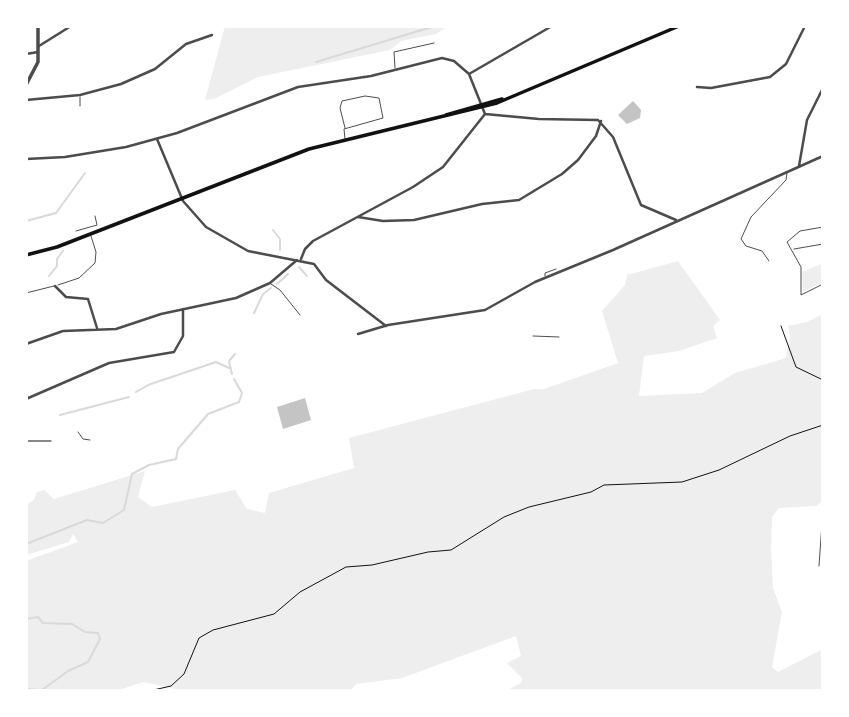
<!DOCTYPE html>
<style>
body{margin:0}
#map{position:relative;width:849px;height:717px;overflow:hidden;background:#fff;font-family:"Golos Text",sans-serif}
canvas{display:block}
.frame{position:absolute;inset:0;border:28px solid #fff;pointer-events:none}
</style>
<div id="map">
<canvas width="849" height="717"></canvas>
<div class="frame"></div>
</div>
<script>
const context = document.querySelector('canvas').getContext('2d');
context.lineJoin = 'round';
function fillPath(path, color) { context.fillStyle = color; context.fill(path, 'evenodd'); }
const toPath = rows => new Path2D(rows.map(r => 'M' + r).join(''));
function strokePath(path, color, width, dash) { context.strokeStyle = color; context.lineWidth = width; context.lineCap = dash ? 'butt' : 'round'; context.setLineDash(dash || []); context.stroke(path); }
fillPath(toPath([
 [225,26,448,26,436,34,401,41,390,50,258,77,214,99,205,100],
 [678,261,720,320,713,326,717,338,679,351,644,356,639,396,702,393,735,373,786,358,790,336,788,326,807,322,823,314,823,501,816,506,779,508,772,517,771,548,773,588,782,612,772,667,778,672,823,649,823,691,506,691,521,683,522,678,507,663,521,656,516,636,402,678,356,684,350,691,184,691,144,682,115,691,26,691,26,561,78,542,73,534,69,542,26,555,26,505,34,500,37,492,44,490,54,499,145,471,138,497,152,507,235,490,247,509,265,513,269,493,354,468,349,438,534,389,544,389,618,363,602,311,625,285,627,275],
 [821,264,823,282,803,292,802,272]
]), '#eee');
strokePath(toPath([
 [316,62,435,26],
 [26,221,56,213,85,173],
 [273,230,280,239,280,250],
 [299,267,307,276],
 [49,276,57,266,57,259,63,251],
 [277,284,288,274],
 [254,313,263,294,271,288],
 [232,374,229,361,235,354],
 [136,392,148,385,216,362,229,368],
 [60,415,129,397],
 [26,544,87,520,103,523,124,510,132,474,149,465,176,459,178,449,208,414,239,402,242,393,234,379],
 [26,619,38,617,43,623,72,624,85,632,98,633,100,639,88,662,68,671,42,690,26,689]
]), '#d9d9d9', 2);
fillPath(toPath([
 [633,101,641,110,640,118,627,124,618,115],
 [305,398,311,420,283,429,277,407]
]), '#c4c4c4');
strokePath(toPath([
 [781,326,796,367,823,380],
 [26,441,51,441],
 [149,691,171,686,184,674,199,638,213,630,274,614,300,592,346,567,372,565,428,552,451,550,504,517,529,507,591,492,604,485,682,482,719,470,790,436,823,425]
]), '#111', 1);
strokePath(toPath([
 [395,68,394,52,434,43],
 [80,97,80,106],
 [345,139,344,129,383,118,379,98,365,96,342,101,340,108,345,128],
 [823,227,800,231,787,242,801,267,801,295,823,284],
 [76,231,97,225,95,216],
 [794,249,823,244],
 [769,261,762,251,746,246,741,239,751,217,786,180,787,173],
 [545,276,545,273,556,269],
 [26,284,27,290],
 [271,284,280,290,300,315],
 [58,285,79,278,95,263,96,252,91,236],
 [26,293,54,286],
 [533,336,559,337],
 [78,432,83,439,90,440],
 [819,566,823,509]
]), '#4c4c4c', 1);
strokePath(toPath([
 [39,46,71,26],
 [26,54,38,52],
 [469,74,552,26],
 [697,87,711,88,770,77,786,64,805,26],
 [26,100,80,95,121,84,155,69,186,44,212,35],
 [485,114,539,119,598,120,613,137,641,205,676,220],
 [157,139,183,201,206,227,248,251,314,264,326,280,386,326],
 [26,159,65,157,126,147,177,133,298,87,371,76,442,58,454,61,469,74,485,114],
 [799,166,807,120,823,88],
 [358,217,383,221,414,220,482,204,519,200,562,174,578,160,596,136,601,121],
 [301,259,305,249,313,241,413,187,443,167,485,114],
 [55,286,66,297,88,299,97,328],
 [358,334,388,325,485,310,535,282,613,250,823,156],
 [26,344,63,331,116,329,161,314,236,298,270,283,297,260],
 [26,399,109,363,174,352,183,336,183,309]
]), '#4c4c4c', 2.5);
strokePath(toPath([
 [26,85,38,62,38,26]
]), '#4c4c4c', 3.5);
strokePath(toPath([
 [446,115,502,99],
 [26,255,57,247,309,149,497,103,679,26]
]), '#111', 3.5);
</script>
